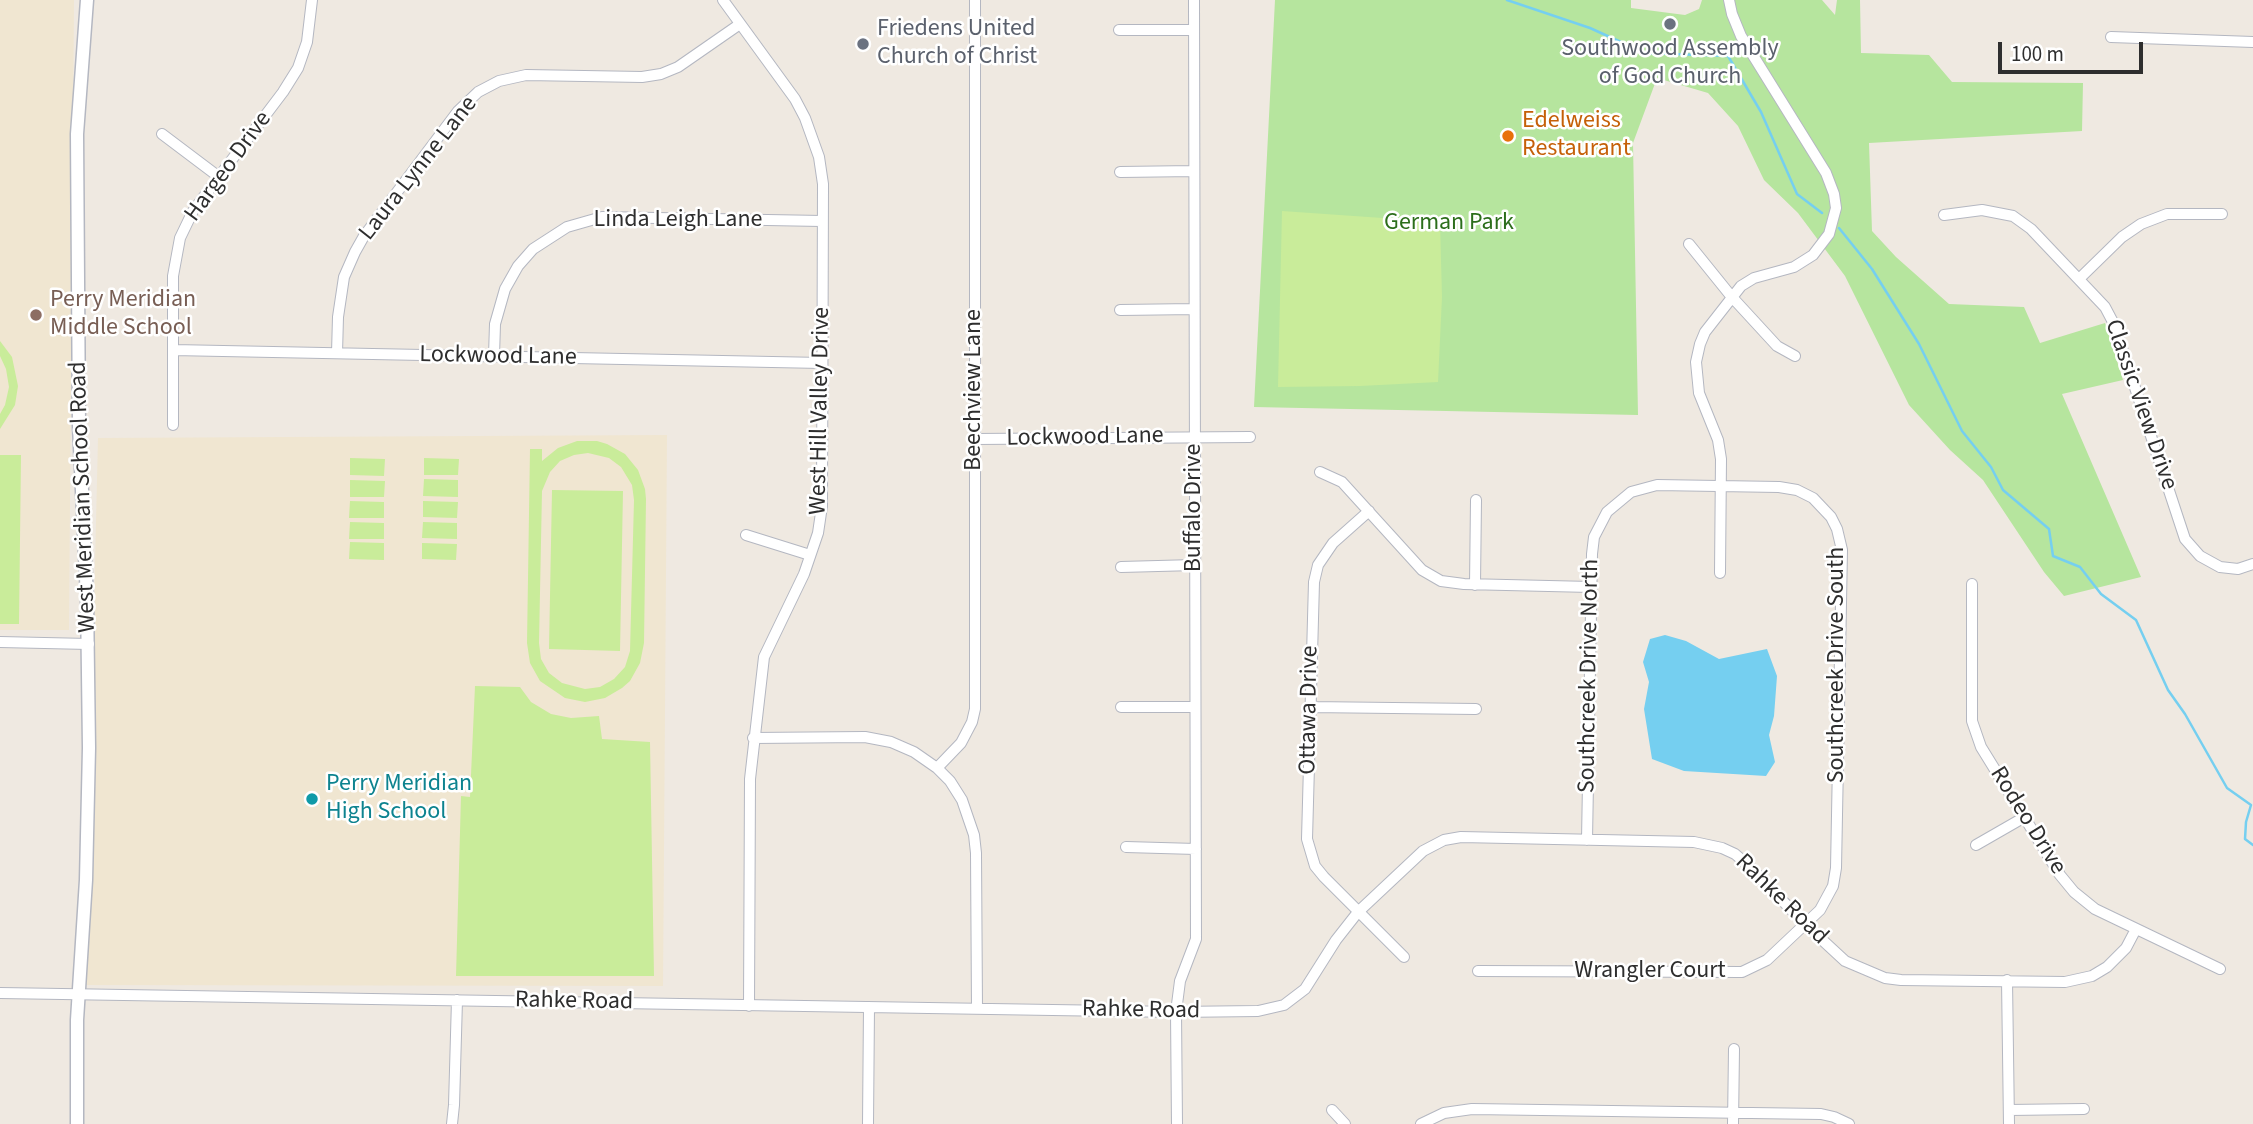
<!DOCTYPE html>
<style>
body{margin:0}
#map{position:relative;width:2253px;height:1124px;overflow:hidden;background:#efe9e1;font-family:"Source Sans 3",sans-serif}
canvas{display:block}
.scale{position:absolute;left:1998px;top:42px;width:145px;height:32px;box-sizing:border-box;border:4px solid #2e2e2e;border-top:0;padding-left:9px;font-size:21px;line-height:24px;white-space:nowrap;color:#2e2e2e;-webkit-text-stroke:5px #fff;paint-order:stroke}
</style>
<div id="map">
<canvas width="2253" height="1124"></canvas>
<div class="scale">100 m</div>
</div>
<script>
const context = document.querySelector('canvas').getContext('2d');
context.lineJoin = 'round';
function fillPath(path, color) { context.fillStyle = color; context.fill(path, 'evenodd'); }
const toPath = rows => new Path2D(rows.map(r => 'M' + r).join(''));
function strokePath(path, color, width, dash) { context.strokeStyle = color; context.lineWidth = width; context.lineCap = dash ? 'butt' : 'round'; context.setLineDash(dash || []); context.stroke(path); }
function write(font, color, halo, rows, align = 'center') {
  context.font = font + ' "Source Sans 3",sans-serif'; context.lineWidth = 5; context.setLineDash([]); context.textBaseline = 'middle'; context.strokeStyle = halo; context.fillStyle = color; for (const [text, x, y, turn = 0] of rows) {
    context.save(); context.translate(x, y); context.rotate((+turn || 0) * Math.PI / 180); context.textAlign = isNaN(turn) ? turn : align; if (halo) context.strokeText(text, 0, 0); context.fillText(text, 0, 0); context.restore();
  }
}
fillPath(toPath([
 [0,0,74,0,69,630,0,630],
 [667,435,663,986,85,985,98,438]
]), '#f0e6d1');
fillPath(toPath([
 [1275,0,1631,0,1631,8,1685,15,1699,9,1702,0,1822,0,1835,15,1837,0,1860,0,1861,53,1929,55,1952,82,2083,83,2082,131,1869,143,1872,231,1896,257,1949,304,2024,307,2040,343,2105,323,2123,380,2062,394,2141,577,2064,596,2044,572,1983,480,1950,450,1909,405,1845,276,1798,213,1764,180,1738,126,1708,93,1657,78,1633,143,1638,415,1254,407]
]), '#b6e59e');
fillPath(toPath([
 [1282,211,1440,222,1442,297,1438,382,1360,386,1278,387],
 [0,341,12,357,18,386,15,405,0,429,0,414,5,405,9,387,6,369,0,356],
 [577,441,597,441,607,444,625,454,638,470,645,489,646,499,644,643,640,663,630,681,622,688,605,698,585,702,565,698,540,681,530,663,527,643,530,449,542,449,542,461,558,448],
 [588,453,609,458,621,467,632,485,634,500,630,651,625,667,614,679,600,687,585,689,562,683,549,673,541,659,539,643,542,491,550,472,560,461,574,455],
 [0,455,21,455,19,624,0,624],
 [350,458,385,459,384,476,350,475],
 [424,458,459,459,458,475,424,475],
 [424,479,458,480,458,497,423,496],
 [350,480,385,481,384,497,350,497],
 [552,490,623,491,620,651,549,649],
 [350,501,384,502,384,518,349,518],
 [423,501,458,502,457,518,423,517],
 [350,522,384,523,384,539,349,539],
 [423,522,457,523,457,539,422,538],
 [350,542,384,543,384,560,349,559],
 [422,543,457,544,456,560,422,559],
 [475,686,520,687,531,702,551,714,571,718,599,716,602,739,650,742,654,976,456,976,461,796,470,797]
]), '#c9ec9a');
fillPath(toPath([
 [1665,635,1686,641,1719,659,1767,649,1777,676,1774,716,1769,735,1775,762,1766,776,1684,771,1652,759,1644,709,1649,682,1643,662,1650,639]
]), '#75cff0');
strokePath(toPath([
 [1507,0,1590,28,1645,53,1728,56,1761,112,1797,194,1822,213],
 [1839,228,1872,269,1919,344,1962,431,1991,467,2003,490,2049,529,2053,556,2080,567,2101,594,2136,620,2168,690,2185,714,2227,788,2251,805,2246,822,2245,839,2253,845]
]), '#75cff0', 2.5);
const street = toPath([
 [723,0,795,99,805,118,819,157,823,184,822,506,818,533,804,574,764,657,750,779,749,1006],
 [1119,30,1194,30],
 [2111,37,2253,42],
 [162,134,219,177],
 [1120,172,1194,171],
 [1944,215,1982,210,2013,216,2031,229,2105,307,2114,324,2185,539,2200,556,2220,567,2238,569,2253,564],
 [1689,244,1731,296,1777,346,1795,356],
 [2079,279,2122,237,2141,224,2167,214,2222,214],
 [1120,310,1194,309],
 [173,350,822,363],
 [337,353,338,317,344,277,355,252,364,236,458,111,478,92,499,81,526,75,642,77,661,74,678,67,740,24],
 [494,356,495,324,505,289,518,266,533,249,567,227,602,217,822,221],
 [173,425,173,276,180,238,193,211,283,92,298,68,307,42,312,0],
 [975,439,1250,437],
 [1320,472,1342,482,1422,570,1441,581,1464,584,1591,587],
 [1369,511,1333,543,1318,565,1314,582,1307,839,1315,866,1324,877,1404,957],
 [746,535,810,555],
 [1121,567,1195,565],
 [1720,573,1721,459,1718,440,1699,393,1696,362,1700,344,1705,332,1741,286,1754,278,1794,267,1813,255,1829,234,1836,208,1834,194,1826,173,1741,36,1732,14,1729,0],
 [1972,584,1972,721,1981,747,2060,875,2074,892,2095,909,2220,969],
 [1475,585,1476,500],
 [0,642,89,644],
 [1121,707,1195,707],
 [1310,707,1476,709],
 [753,738,865,737,891,742,914,752,937,768,950,781,962,800,974,835,976,853,977,1009],
 [937,768,961,743,972,722,975,709,975,0],
 [1976,845,2023,818],
 [1126,847,1196,849],
 [1478,971,1742,972,1767,960,1820,910,1833,886,1836,868,1842,550,1837,529,1831,517,1813,498,1797,490,1779,487,1657,485,1631,492,1607,512,1594,537,1592,554,1587,840],
 [2007,980,2009,1124],
 [0,993,1176,1012,1258,1011,1284,1005,1305,989,1336,940,1358,912,1423,851,1444,840,1461,837,1694,842,1722,848,1735,854,1749,866,1805,924,1845,961,1885,978,1901,980,2065,982,2092,976,2107,967,2126,948,2136,929],
 [1332,1110,1345,1124],
 [2009,1110,2084,1109],
 [452,1124,454,1105,457,1000],
 [868,1124,869,1007],
 [1177,1124,1176,1012,1180,981,1196,939,1194,0],
 [1421,1124,1444,1113,1472,1109,1821,1114,1834,1117,1849,1124],
 [1733,1124,1734,1049]
]);
const secondary = toPath([
 [77,1124,77,1020,86,880,89,748,87,599,79,426,77,134,87,0]
]);
strokePath(street, '#b4b7c1', 12);
strokePath(secondary, '#b4b7c1', 15);
strokePath(street, '#fff', 10);
strokePath(secondary, '#fff', 12);
for (const [x, y, r, color] of [
 [1670,24,7,"#6b7280"],
 [863,44,7,"#6b7280"],
 [1508,136,7,"#e8710a"],
 [36,315,7,"#8d6e63"],
 [312,799,7,"#0f9aa8"]
]) { const dot = new Path2D(); dot.arc(x, y, r, 0, 2 * Math.PI); context.fillStyle = color; context.fill(dot); strokePath(dot, '#fff', 2.5); }
write('24px', '#5b616d', '#fff', [
 ["Friedens United",877,30],
 ["Church of Christ",877,58],
 ["Southwood Assembly",1670,50,"center"],
 ["of God Church",1670,78,"center"]
], 'left');
write('24px', '#c56008', '#fff', [
 ["Edelweiss",1522,122],
 ["Restaurant",1522,150]
], 'left');
write('24px', '#2e2e2e', '#fff', [
 ["Hargeo Drive",229,167,-54],
 ["Laura Lynne Lane",419,169,-52],
 ["Linda Leigh Lane",678,221],
 ["Lockwood Lane",498,357,1],
 ["Beechview Lane",975,390,-90],
 ["Classic View Drive",2140,405,71],
 ["West Hill Valley Drive",821,411,-89],
 ["Lockwood Lane",1085,438,-1],
 ["West Meridian School Road",84,497,-92],
 ["Buffalo Drive",1195,508,-90],
 ["Southcreek Drive South",1838,665,-90],
 ["Southcreek Drive North",1590,676,-89],
 ["Ottawa Drive",1310,710,-89],
 ["Rodeo Drive",2027,821,58],
 ["Rahke Road",1781,900,44],
 ["Wrangler Court",1650,972],
 ["Rahke Road",574,1002,1],
 ["Rahke Road",1141,1011,1]
]);
write('24px', '#2c6e1b', '#fff', [
 ["German Park",1449,224]
]);
write('24px', '#785e54', '#fff', [
 ["Perry Meridian",50,301],
 ["Middle School",50,329]
], 'left');
write('24px', '#0d838f', '#fff', [
 ["Perry Meridian",326,785],
 ["High School",326,813]
], 'left');
</script>
